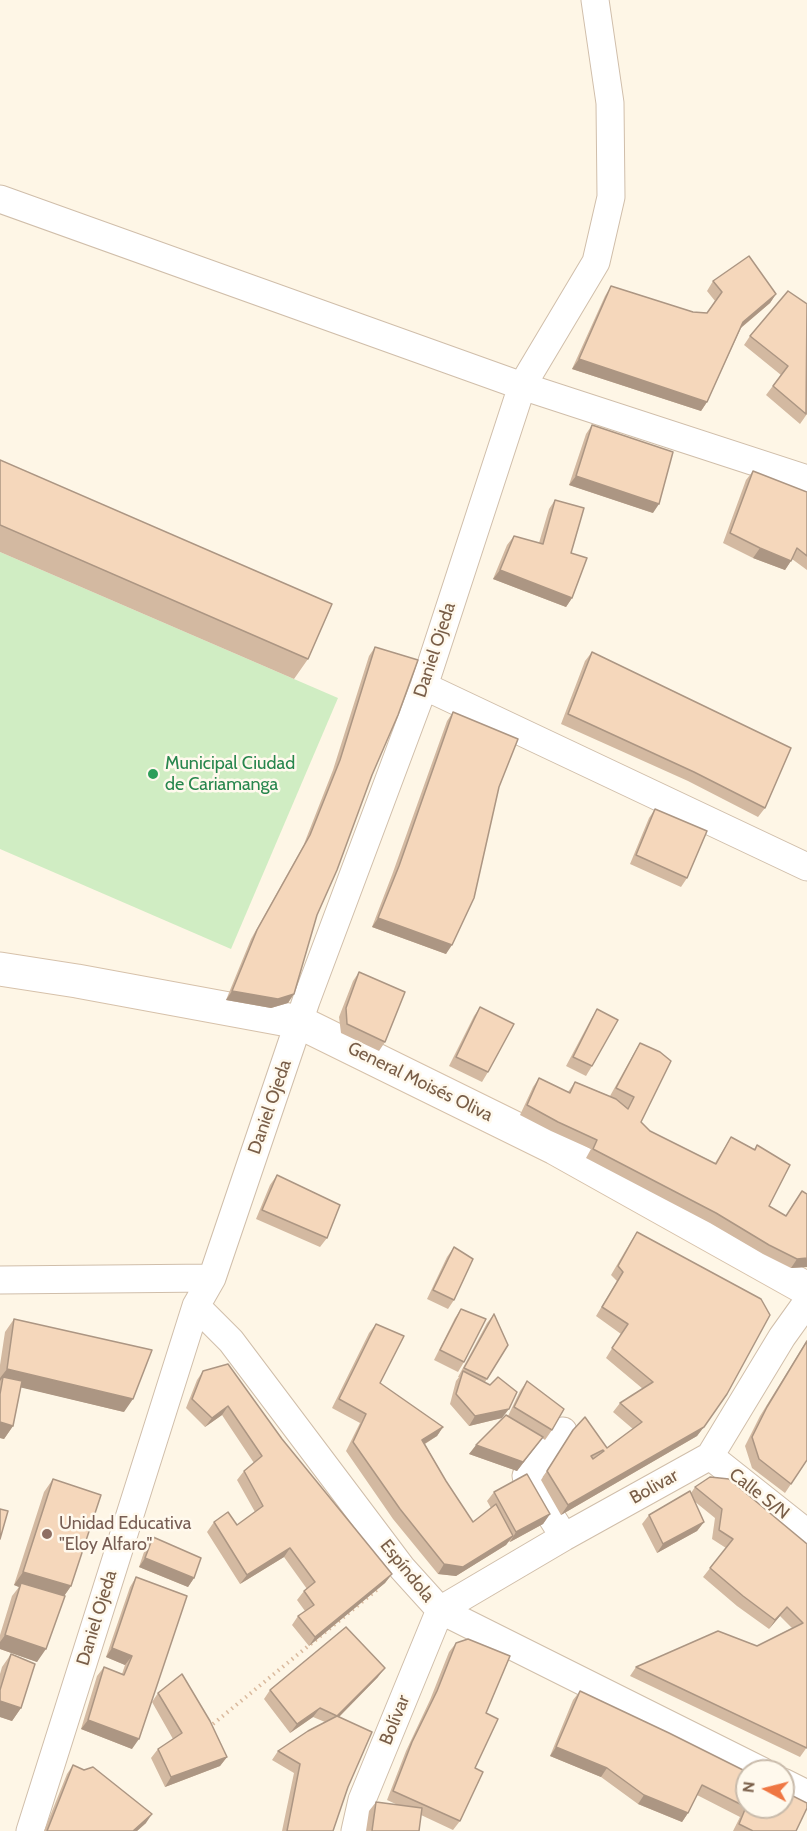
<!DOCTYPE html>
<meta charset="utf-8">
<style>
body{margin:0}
#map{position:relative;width:807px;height:1831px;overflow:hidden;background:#fef6e6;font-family:Cabin,sans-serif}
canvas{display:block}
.north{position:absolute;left:735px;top:1759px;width:60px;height:60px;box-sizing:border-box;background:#fff9ed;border:2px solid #c9bbab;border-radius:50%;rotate:277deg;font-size:16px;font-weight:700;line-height:24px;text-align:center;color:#795e48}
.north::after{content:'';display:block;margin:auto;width:21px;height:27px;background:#ef7743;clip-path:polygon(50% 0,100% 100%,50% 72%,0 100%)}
</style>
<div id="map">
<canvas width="807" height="1831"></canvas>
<div class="north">N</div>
</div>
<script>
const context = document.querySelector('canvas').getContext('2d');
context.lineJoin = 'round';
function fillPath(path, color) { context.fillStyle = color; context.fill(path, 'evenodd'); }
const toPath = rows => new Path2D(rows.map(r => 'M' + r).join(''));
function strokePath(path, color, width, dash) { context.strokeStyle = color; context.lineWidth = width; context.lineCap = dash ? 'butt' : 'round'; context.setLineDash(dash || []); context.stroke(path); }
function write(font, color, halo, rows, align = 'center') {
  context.font = font + ' Cabin,sans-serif'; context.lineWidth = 5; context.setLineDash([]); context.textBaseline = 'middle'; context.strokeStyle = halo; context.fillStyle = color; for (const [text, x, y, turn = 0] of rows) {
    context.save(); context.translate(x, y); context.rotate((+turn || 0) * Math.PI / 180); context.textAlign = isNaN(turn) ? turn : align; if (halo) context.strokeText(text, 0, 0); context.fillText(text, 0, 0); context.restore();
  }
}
fillPath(toPath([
 [0,552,338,698,231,949,0,849]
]), '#d0edc3');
const street = toPath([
 [0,199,522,386,807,479],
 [424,686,807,867],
 [0,1280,212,1278],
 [196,1306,231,1341,402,1568,440,1610,762,1771],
 [563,1431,526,1476,564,1537],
 [710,1456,807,1533],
 [440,1610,564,1537,710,1456,782,1337,807,1302],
 [783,1782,807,1794],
 [30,1831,196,1306,212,1278,306,1001,424,686,522,386,596,262,611,197,610,103,595,0],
 [355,1831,362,1800,440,1610]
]);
const secondary = toPath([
 [0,969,77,981,299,1022,555,1148,807,1289]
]);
strokePath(street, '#d0beaa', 29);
strokePath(secondary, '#d6c1aa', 35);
strokePath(toPath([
 [213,1724,379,1588]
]), '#daba9e', 4, [1.5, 4.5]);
strokePath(street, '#fff', 27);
strokePath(secondary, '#fff', 33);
fillPath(toPath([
 [713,281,776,294,770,303,741,328,707,402,701,411,572,369,605,296,611,286,693,312,707,313,715,301,707,291],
 [807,304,807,414,800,424,766,395,781,375,744,345,750,336],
 [592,425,653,513,569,485,586,434],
 [0,460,308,659,294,679,0,552],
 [753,471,807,492,807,570,792,559,785,570,753,558,723,543,746,480],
 [555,500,571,553,572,598,566,607,493,579,507,545,514,536,539,543,549,509],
 [375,647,372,775,317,915,288,1003,271,1008,226,1000,251,939,304,844,333,770,369,656],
 [592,652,765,808,758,817,688,781,561,724,585,661],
 [453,712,499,787,446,954,372,927,392,875,447,721],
 [655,809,687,878,681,887,630,864,649,818],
 [359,972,385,1042,379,1051,341,1033,339,1017,353,981],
 [480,1007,488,1072,482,1082,449,1066,474,1016],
 [597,1009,592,1066,586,1076,566,1066,591,1019],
 [640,1043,641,1122,650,1131,715,1163,731,1137,754,1149,757,1145,769,1206,786,1216,802,1191,807,1194,807,1267,791,1268,763,1254,710,1223,586,1158,591,1149,551,1131,520,1115,533,1087,539,1078,568,1092,575,1082,610,1096,634,1053],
 [277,1175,327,1238,320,1247,256,1219,270,1185],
 [637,1232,727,1394,697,1436,561,1515,541,1480,573,1430,607,1448,633,1429,613,1412,620,1403,643,1389,606,1358,621,1334,596,1316,617,1281,611,1275,631,1241],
 [454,1247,454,1300,448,1309,427,1299,447,1257],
 [461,1309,464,1362,458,1372,434,1360,455,1318],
 [494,1314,508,1345,485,1382,502,1418,469,1426,450,1404,456,1381,459,1377,458,1377,487,1323],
 [14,1319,124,1412,21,1387,13,1426,4,1439,0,1438,0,1365,5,1332],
 [376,1324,380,1383,443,1427,437,1436,425,1444,446,1481,473,1522,491,1508,487,1501,494,1492,550,1514,543,1524,510,1542,509,1541,506,1545,456,1576,438,1574,393,1519,346,1451,360,1423,332,1408,369,1333],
 [807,1340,807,1460,785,1493,752,1468,745,1446,760,1416],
 [203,1371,282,1439,392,1574,385,1583,309,1646,292,1625,298,1616,305,1611,297,1600,304,1591,307,1589,284,1557,240,1584,207,1532,214,1522,237,1525,255,1512,237,1480,244,1471,254,1463,222,1415,205,1427,186,1408,197,1380],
 [527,1381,552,1430,545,1440,542,1438,517,1471,469,1454,508,1416,520,1391],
 [53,1479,71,1586,64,1596,37,1662,0,1649,0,1635,12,1596,19,1587,14,1585,44,1492],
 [695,1487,807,1544,807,1747,800,1757,630,1676,636,1667,757,1646,792,1628,780,1616,769,1629,737,1606,703,1577,726,1548,712,1539,715,1518,694,1501,704,1522,697,1531,657,1553,642,1524,649,1515,691,1493],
 [153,1537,194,1578,188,1587,139,1567,146,1546],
 [136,1577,132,1749,81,1729,97,1676,104,1667,122,1674,125,1665,106,1657,130,1587],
 [456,1643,486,1713,475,1768,460,1821,453,1830,421,1815,419,1831,366,1831,369,1811,376,1802,398,1805,387,1800,406,1751,430,1700,449,1652],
 [11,1654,21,1708,12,1721,0,1717,0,1674,2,1667],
 [378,1677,339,1717,348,1787,333,1831,282,1831,294,1773,272,1760,278,1751,325,1722,313,1717,290,1733,264,1699,270,1690],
 [580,1691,796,1831,733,1831,740,1817,697,1795,688,1813,682,1822,638,1804,601,1777,550,1756,573,1700],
 [158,1693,227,1757,220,1766,165,1787,151,1758,158,1749,173,1739,152,1702],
 [73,1765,146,1823,137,1831,44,1831,67,1774]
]), '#d3b9a1');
fillPath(toPath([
 [776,294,770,303,737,331,743,322],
 [579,359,707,402,701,411,572,369],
 [576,476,659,504,653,513,569,485],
 [760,548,791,561,785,570,753,558],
 [500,570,572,598,566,607,493,579],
 [378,918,452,945,446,954,372,927],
 [232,991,294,994,288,1003,271,1008,226,1000],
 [807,1258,807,1267,791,1268,797,1259],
 [7,1369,133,1399,124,1412,2,1383,3,1377,0,1381,0,1378],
 [228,1406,222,1415,205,1427,212,1418],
 [509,1409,502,1418,469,1426,475,1416],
 [0,1422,13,1426,4,1439,0,1438],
 [443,1427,437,1436,416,1449,422,1440],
 [704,1427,697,1436,561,1515,568,1505],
 [543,1437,517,1471,469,1454,476,1445],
 [550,1514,543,1524,510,1542,516,1532],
 [704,1522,697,1531,657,1553,663,1544],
 [513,1536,506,1545,456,1576,438,1574,444,1564],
 [290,1548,284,1557,240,1584,247,1575],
 [145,1558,194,1578,188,1587,139,1567],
 [23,1572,71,1586,62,1599,21,1583,19,1587,14,1585],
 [392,1574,385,1583,309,1646,315,1637],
 [787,1607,780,1616,769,1629,775,1620],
 [5,1635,46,1649,37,1662,0,1649,0,1642],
 [112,1648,132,1656,125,1665,106,1657],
 [385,1668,378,1677,331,1725,337,1716],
 [0,1701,21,1708,12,1721,0,1717],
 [320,1708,313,1717,290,1733,297,1724],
 [88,1720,139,1739,132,1749,81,1729],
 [556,1747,607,1768,601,1777,550,1756],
 [227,1757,220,1766,165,1787,171,1777],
 [644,1795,688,1813,682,1822,638,1804],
 [152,1814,146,1823,137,1831,133,1831]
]), '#ac9683');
const building = toPath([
 [749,256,776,294,743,322,707,402,579,359,611,286,693,312,707,313,722,292,713,281,749,256],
 [788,291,807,304,806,414,773,386,788,366,750,336,788,291],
 [592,425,673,452,659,504,576,476,592,425],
 [0,460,332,604,308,659,0,525,0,460],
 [753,471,807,492,807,556,797,548,791,561,760,548,730,533,753,471],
 [555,500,584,508,571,553,587,558,572,598,500,570,514,536,543,544,555,500],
 [375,647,418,660,398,715,372,775,337,870,317,915,294,994,278,999,232,991,257,930,310,835,340,760,375,647],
 [592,652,791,748,765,808,694,772,568,714,592,652],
 [453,712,518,739,499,787,474,898,452,945,378,918,399,866,453,712],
 [655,809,707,831,687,878,636,855,655,809],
 [359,972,405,992,385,1042,347,1024,346,1008,359,972],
 [480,1007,514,1024,488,1072,456,1057,480,1007],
 [597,1009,618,1020,592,1066,573,1057,597,1009],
 [640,1043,660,1052,671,1061,641,1122,650,1131,716,1164,731,1137,755,1150,757,1145,790,1165,769,1206,786,1216,802,1191,807,1194,807,1258,797,1259,769,1245,716,1213,593,1149,597,1140,558,1122,527,1105,539,1078,570,1093,575,1082,616,1099,628,1109,634,1097,616,1088,640,1043],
 [277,1175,340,1205,327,1238,262,1210,277,1175],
 [637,1232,761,1299,770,1315,727,1394,704,1427,568,1505,547,1471,573,1430,585,1417,607,1448,642,1422,620,1403,653,1382,612,1348,628,1324,602,1307,623,1272,618,1266,637,1232],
 [603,1450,604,1451,593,1459,591,1456,603,1450],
 [454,1247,473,1259,454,1300,433,1290,454,1247],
 [461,1309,486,1319,464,1362,440,1350,461,1309],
 [494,1314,508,1345,487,1379,464,1368,494,1314],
 [14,1319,152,1350,133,1399,7,1369,14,1319],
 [376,1324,404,1336,380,1383,443,1427,422,1440,446,1481,473,1522,496,1504,513,1536,463,1567,444,1564,400,1509,353,1442,366,1414,339,1399,376,1324],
 [807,1341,807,1460,791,1484,759,1459,752,1437,767,1407,807,1341],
 [228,1364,282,1439,392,1574,315,1637,298,1616,314,1605,304,1591,315,1582,290,1548,247,1575,214,1522,228,1512,237,1525,263,1506,244,1471,262,1456,228,1406,212,1418,192,1399,203,1371,228,1364],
 [463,1371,490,1385,498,1377,517,1392,509,1409,475,1416,456,1394,463,1371],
 [3,1377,22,1381,13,1426,0,1422,0,1394,3,1377],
 [527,1381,564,1409,552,1430,514,1407,527,1381],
 [506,1415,543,1437,523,1462,476,1445,506,1415],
 [527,1474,550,1514,516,1532,494,1492,527,1474],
 [710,1477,729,1479,807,1544,807,1748,636,1667,718,1631,757,1646,803,1623,787,1607,775,1620,743,1596,710,1568,733,1539,719,1530,722,1509,695,1487,710,1477],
 [53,1479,101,1495,71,1586,23,1572,53,1479],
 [690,1491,704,1522,663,1544,649,1515,690,1491],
 [0,1509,8,1511,0,1539,0,1509],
 [153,1537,201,1558,194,1578,145,1558,153,1537],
 [136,1577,187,1596,139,1739,88,1720,104,1667,124,1675,132,1656,112,1648,136,1577],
 [21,1583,65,1596,46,1649,5,1635,21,1583],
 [346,1627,385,1668,337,1716,320,1708,297,1724,270,1690,346,1627],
 [468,1639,510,1656,486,1713,498,1719,475,1768,483,1772,460,1821,393,1791,412,1742,437,1691,456,1643,468,1639],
 [11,1654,35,1664,21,1708,0,1701,0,1690,11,1654],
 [182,1674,210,1721,227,1757,171,1777,158,1749,182,1733,158,1693,182,1674],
 [580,1691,669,1733,747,1772,747,1807,783,1807,783,1791,807,1803,807,1808,796,1831,753,1831,739,1824,746,1807,702,1785,688,1813,644,1795,607,1768,556,1747,580,1691],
 [337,1716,372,1732,348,1787,333,1831,287,1831,300,1764,278,1751,308,1731,337,1716],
 [73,1765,84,1770,93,1767,152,1814,133,1831,47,1831,73,1765],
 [376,1802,422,1808,419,1831,372,1831,376,1802]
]);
fillPath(building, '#f5d7bb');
strokePath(building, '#ac9683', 1.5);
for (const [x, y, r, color] of [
 [153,774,6,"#2e9e5b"],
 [47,1534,6,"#8d6e63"]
]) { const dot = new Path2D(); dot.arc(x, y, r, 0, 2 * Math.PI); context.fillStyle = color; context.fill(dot); strokePath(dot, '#fff9ed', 2); }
write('18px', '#795e48', '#fff9ed', [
 ["Daniel Ojeda",435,650,-72],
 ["General Moisés Oliva",420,1082,26],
 ["Daniel Ojeda",270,1107,-71],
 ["Bolivar",654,1487,-29],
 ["Calle S/N",759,1494,38],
 ["Espíndola",407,1571,51],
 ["Daniel Ojeda",97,1618,-73],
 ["Bolívar",395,1720,-68]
]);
write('18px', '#27864d', '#fff9ed', [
 ["Municipal Ciudad",165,764],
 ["de Cariamanga",165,785]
], 'left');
write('18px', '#785e54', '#fff9ed', [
 ["Unidad Educativa",59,1524],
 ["\"Eloy Alfaro\"",59,1545]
], 'left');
</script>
